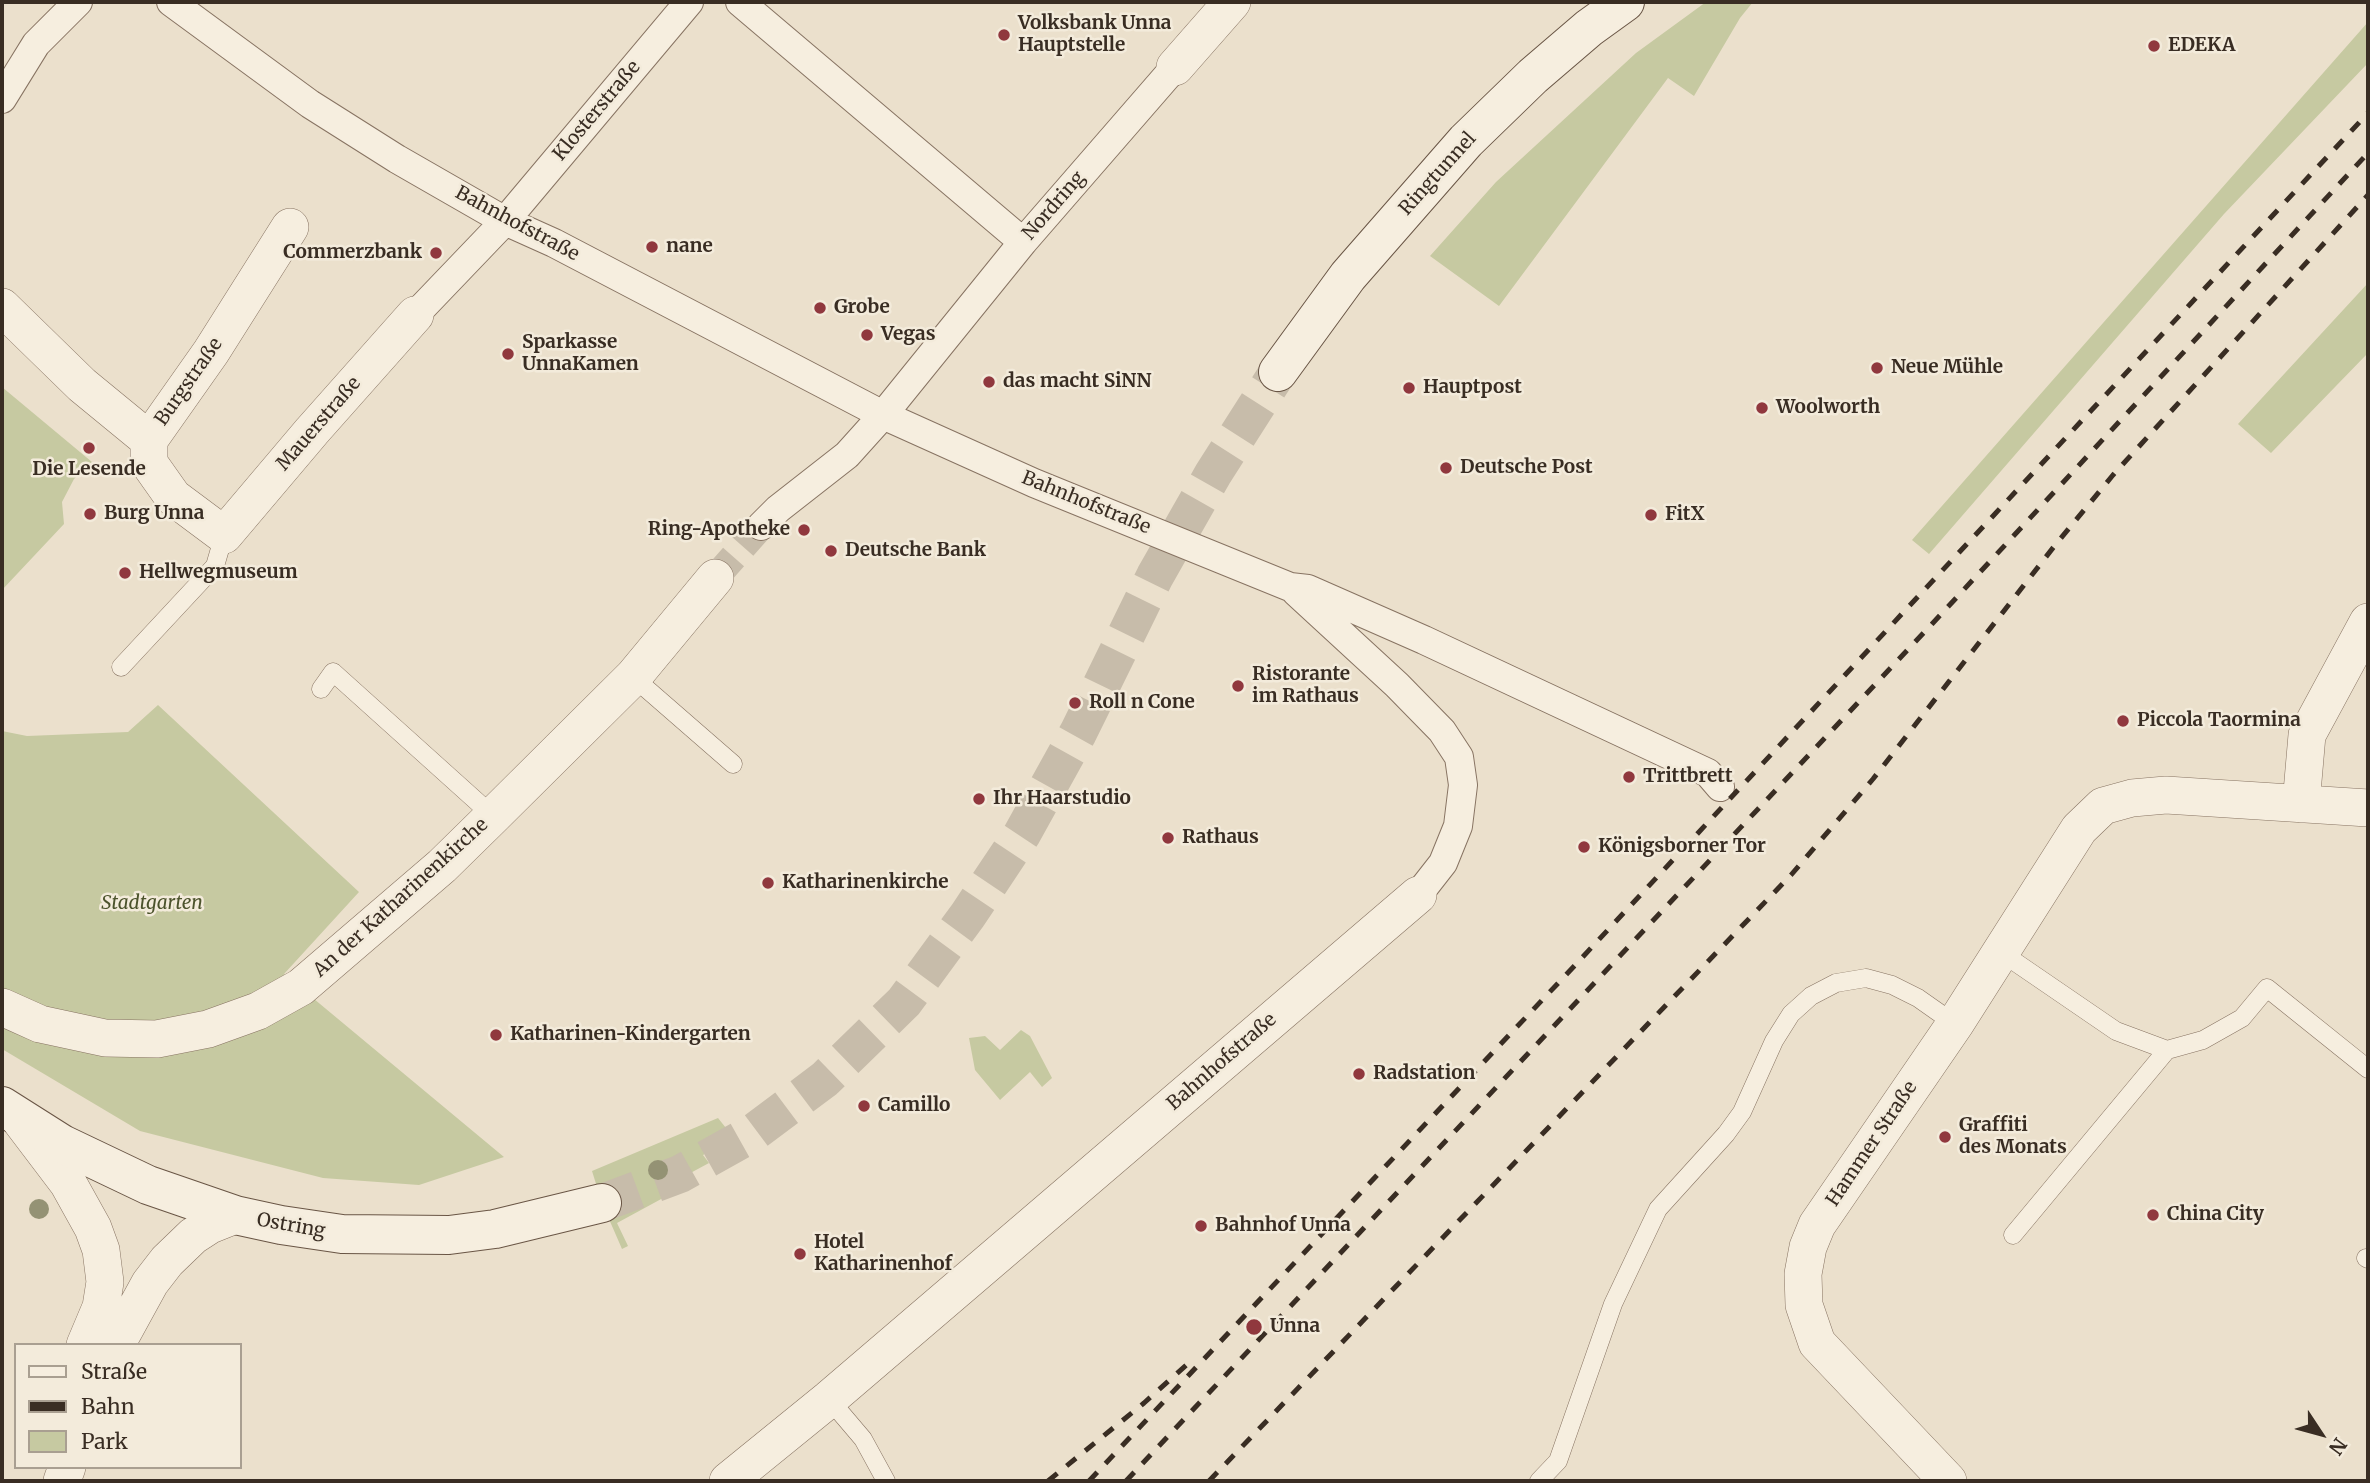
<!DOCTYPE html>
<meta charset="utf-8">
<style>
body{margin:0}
#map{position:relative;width:2370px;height:1483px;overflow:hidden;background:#ebe0cc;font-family:Merriweather,serif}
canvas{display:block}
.frame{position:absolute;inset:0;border:4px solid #392d23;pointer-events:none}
.legend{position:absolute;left:14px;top:1343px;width:228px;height:126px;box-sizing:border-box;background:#f3ebdb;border:2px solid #a99f91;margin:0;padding:9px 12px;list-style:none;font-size:21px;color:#392d23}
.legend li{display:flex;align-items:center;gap:14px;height:35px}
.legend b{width:35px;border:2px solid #a99f91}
.north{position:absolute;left:2286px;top:1399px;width:70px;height:70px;-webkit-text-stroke:5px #f3ebdb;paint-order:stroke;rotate:126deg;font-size:19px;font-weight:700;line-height:28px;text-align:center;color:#392d23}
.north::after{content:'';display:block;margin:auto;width:24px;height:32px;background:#392d23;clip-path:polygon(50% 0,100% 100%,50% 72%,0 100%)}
</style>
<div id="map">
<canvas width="2370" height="1483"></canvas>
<div class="frame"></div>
<ul class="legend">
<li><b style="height:9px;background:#f6eedf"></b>Straße</li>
<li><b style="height:9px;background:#392d23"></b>Bahn</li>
<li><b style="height:19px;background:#c6c9a1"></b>Park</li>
</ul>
<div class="north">N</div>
</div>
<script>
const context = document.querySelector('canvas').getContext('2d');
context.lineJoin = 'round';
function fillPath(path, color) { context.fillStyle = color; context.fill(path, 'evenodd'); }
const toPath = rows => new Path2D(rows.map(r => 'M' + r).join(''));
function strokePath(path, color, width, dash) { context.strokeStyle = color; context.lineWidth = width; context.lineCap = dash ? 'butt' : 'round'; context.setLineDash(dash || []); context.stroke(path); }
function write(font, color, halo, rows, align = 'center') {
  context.font = font + ' Merriweather,serif'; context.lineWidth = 5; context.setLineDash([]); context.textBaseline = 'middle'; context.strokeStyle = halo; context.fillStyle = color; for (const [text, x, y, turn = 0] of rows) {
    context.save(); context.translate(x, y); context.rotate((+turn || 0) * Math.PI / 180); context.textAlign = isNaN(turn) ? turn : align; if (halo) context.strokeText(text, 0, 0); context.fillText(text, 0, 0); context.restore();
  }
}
fillPath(toPath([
 [1706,2,1753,2,1740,18,1694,96,1668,78,1499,306,1430,256,1496,182,1636,53],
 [2368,22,2368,63,2224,214,1929,554,1912,540],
 [2368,283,2368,353,2271,453,2238,424],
 [2,387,92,462,74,479,62,502,64,524,2,590],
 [158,705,359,892,284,974,504,1157,419,1185,323,1178,140,1131,2,1049,2,731,27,736,128,732],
 [1021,1030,1030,1036,1052,1078,1042,1087,1030,1072,1000,1100,975,1070,969,1038,985,1036,1000,1050],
 [718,1118,734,1138,703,1155,709,1163,683,1177,687,1185,617,1223,628,1246,622,1249,602,1203,592,1171]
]), '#c6c9a1');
strokePath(toPath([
 [715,578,761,526]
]), '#c7bcaa', 28, [28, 14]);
strokePath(toPath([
 [602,1203,680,1174,753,1133,825,1079,904,1002,968,915,1022,834,1078,733,1155,576,1213,474,1278,372]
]), '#c7bcaa', 38, [38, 19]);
const service = toPath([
 [121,667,215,566,224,535],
 [633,677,733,764],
 [321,689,333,672,493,816],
 [2002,953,2116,1031,2167,1050,2203,1040,2242,1018,2267,988,2368,1069],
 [2013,1235,2167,1050],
 [2366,1258,2368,1259],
 [829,1399,863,1439,886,1481],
 [1539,1481,1558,1461,1613,1304,1658,1209,1726,1134,1742,1112,1774,1041,1791,1014,1811,996,1836,983,1866,978,1892,985,1918,998,1955,1024]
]);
const pedestrian = toPath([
 [171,2,310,104,397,159,505,221,554,243,883,415,1034,483,1290,587,1308,589,1424,640,1708,773,1720,787],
 [740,2,1023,242],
 [2,99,36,44,78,2],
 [415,315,505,221,689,2],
 [761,526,778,509,847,455,883,415,1023,242,1175,67],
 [1296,592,1397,685,1442,731,1459,757,1463,785,1458,826,1443,863,1418,895]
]);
const minor = toPath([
 [1175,67,1232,2],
 [2,307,82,385,149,440],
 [149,440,149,463,173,497,224,535,312,431,415,315],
 [149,440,211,352,290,227],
 [2301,804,2307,735,2368,622],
 [2,1007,40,1024,105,1038,157,1039,208,1029,258,1011,301,987,442,866,493,816,633,677,715,578],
 [21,1121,68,1183,93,1228,101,1250,105,1282,101,1307,85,1345],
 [116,1345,150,1283,167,1261,193,1236,210,1225,235,1215],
 [62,1481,67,1467],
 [728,1481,829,1399,1418,895],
 [1948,1481,1817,1343,1804,1305,1803,1274,1808,1247,1817,1225,1955,1024,2079,829,2103,806,2132,798,2166,795,2368,808]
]);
const secondary = toPath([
 [1278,372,1348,276,1466,141,1533,76,1589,28,1625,2],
 [2,1106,62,1144,148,1185,235,1215,281,1225,342,1234,449,1235,495,1229,602,1203]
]);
strokePath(service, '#877362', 19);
strokePath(pedestrian, '#877362', 30);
strokePath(minor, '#877362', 38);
strokePath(secondary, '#695545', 40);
strokePath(service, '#f6eedf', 18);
strokePath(pedestrian, '#f6eedf', 28);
strokePath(minor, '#f6eedf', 37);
strokePath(secondary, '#f6eedf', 38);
strokePath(toPath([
 [1048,1481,1144,1403,1191,1361],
 [1089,1481,1578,962,2368,113],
 [1126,1481,1932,624,2368,153],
 [1209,1481,1791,875,1873,779,2056,544,2113,475,2368,195]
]), '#392d23', 5, [12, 12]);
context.fillStyle = '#949274';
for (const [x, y] of [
 [658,1170],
 [39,1209]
]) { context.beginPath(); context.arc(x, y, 10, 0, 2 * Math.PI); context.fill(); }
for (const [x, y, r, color] of [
 [1004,35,7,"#90383e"],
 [2154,46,7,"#90383e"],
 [652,247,7,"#90383e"],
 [436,253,7,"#90383e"],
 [820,308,7,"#90383e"],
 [867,335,7,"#90383e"],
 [508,354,7,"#90383e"],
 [1877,368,7,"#90383e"],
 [989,382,7,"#90383e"],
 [1409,388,7,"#90383e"],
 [1762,408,7,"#90383e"],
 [89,448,7,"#90383e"],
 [1446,468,7,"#90383e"],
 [90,514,7,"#90383e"],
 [1651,515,7,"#90383e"],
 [804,530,7,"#90383e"],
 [831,551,7,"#90383e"],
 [125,573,7,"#90383e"],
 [1238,686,7,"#90383e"],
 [1075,703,7,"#90383e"],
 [2123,721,7,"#90383e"],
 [1629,777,7,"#90383e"],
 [979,799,7,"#90383e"],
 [1168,838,7,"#90383e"],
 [1584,847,7,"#90383e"],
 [768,883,7,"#90383e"],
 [496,1035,7,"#90383e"],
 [1359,1074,7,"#90383e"],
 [864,1106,7,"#90383e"],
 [1945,1137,7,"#90383e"],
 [2153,1215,7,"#90383e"],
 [1201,1226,7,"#90383e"],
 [800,1254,7,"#90383e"],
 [1254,1327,9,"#90383e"]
]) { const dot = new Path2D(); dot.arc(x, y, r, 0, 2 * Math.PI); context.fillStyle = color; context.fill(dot); strokePath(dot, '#f3ebdb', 2.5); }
write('bold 19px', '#392d23', '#f3ebdb', [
 ["Volksbank Unna",1018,24],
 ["Hauptstelle",1018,46],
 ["EDEKA",2168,46],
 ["nane",666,247],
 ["Commerzbank",422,253,"right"],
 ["Grobe",834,308],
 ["Vegas",881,335],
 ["Sparkasse",522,343],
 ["UnnaKamen",522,365],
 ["Neue Mühle",1891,368],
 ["das macht SiNN",1003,382],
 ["Hauptpost",1423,388],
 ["Woolworth",1776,408],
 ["Deutsche Post",1460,468],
 ["Die Lesende",89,470,"center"],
 ["Burg Unna",104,514],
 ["FitX",1665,515],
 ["Ring-Apotheke",790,530,"right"],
 ["Deutsche Bank",845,551],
 ["Hellwegmuseum",139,573],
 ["Ristorante",1252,675],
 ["im Rathaus",1252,697],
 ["Roll n Cone",1089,703],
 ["Piccola Taormina",2137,721],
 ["Trittbrett",1643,777],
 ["Ihr Haarstudio",993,799],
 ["Rathaus",1182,838],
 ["Königsborner Tor",1598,847],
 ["Katharinenkirche",782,883],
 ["Katharinen-Kindergarten",510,1035],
 ["Radstation",1373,1074],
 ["Camillo",878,1106],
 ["Graffiti",1959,1126],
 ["des Monats",1959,1148],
 ["China City",2167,1215],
 ["Bahnhof Unna",1215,1226],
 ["Hotel",814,1243],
 ["Katharinenhof",814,1265],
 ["Unna",1270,1327]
], 'left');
write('19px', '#392d23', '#f3ebdb', [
 ["Klosterstraße",597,111,-50],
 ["Ringtunnel",1438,174,-48],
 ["Nordring",1054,206,-49],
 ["Bahnhofstraße",517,224,28],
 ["Burgstraße",189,382,-55],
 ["Mauerstraße",319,424,-49],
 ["Bahnhofstraße",1086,503,22],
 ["An der Katharinenkirche",401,898,-42],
 ["Bahnhofstraße",1222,1062,-41],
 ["Hammer Straße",1872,1144,-56],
 ["Ostring",291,1226,10]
]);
write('italic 19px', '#4c532c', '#f3ebdb', [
 ["Stadtgarten",152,904]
]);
</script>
